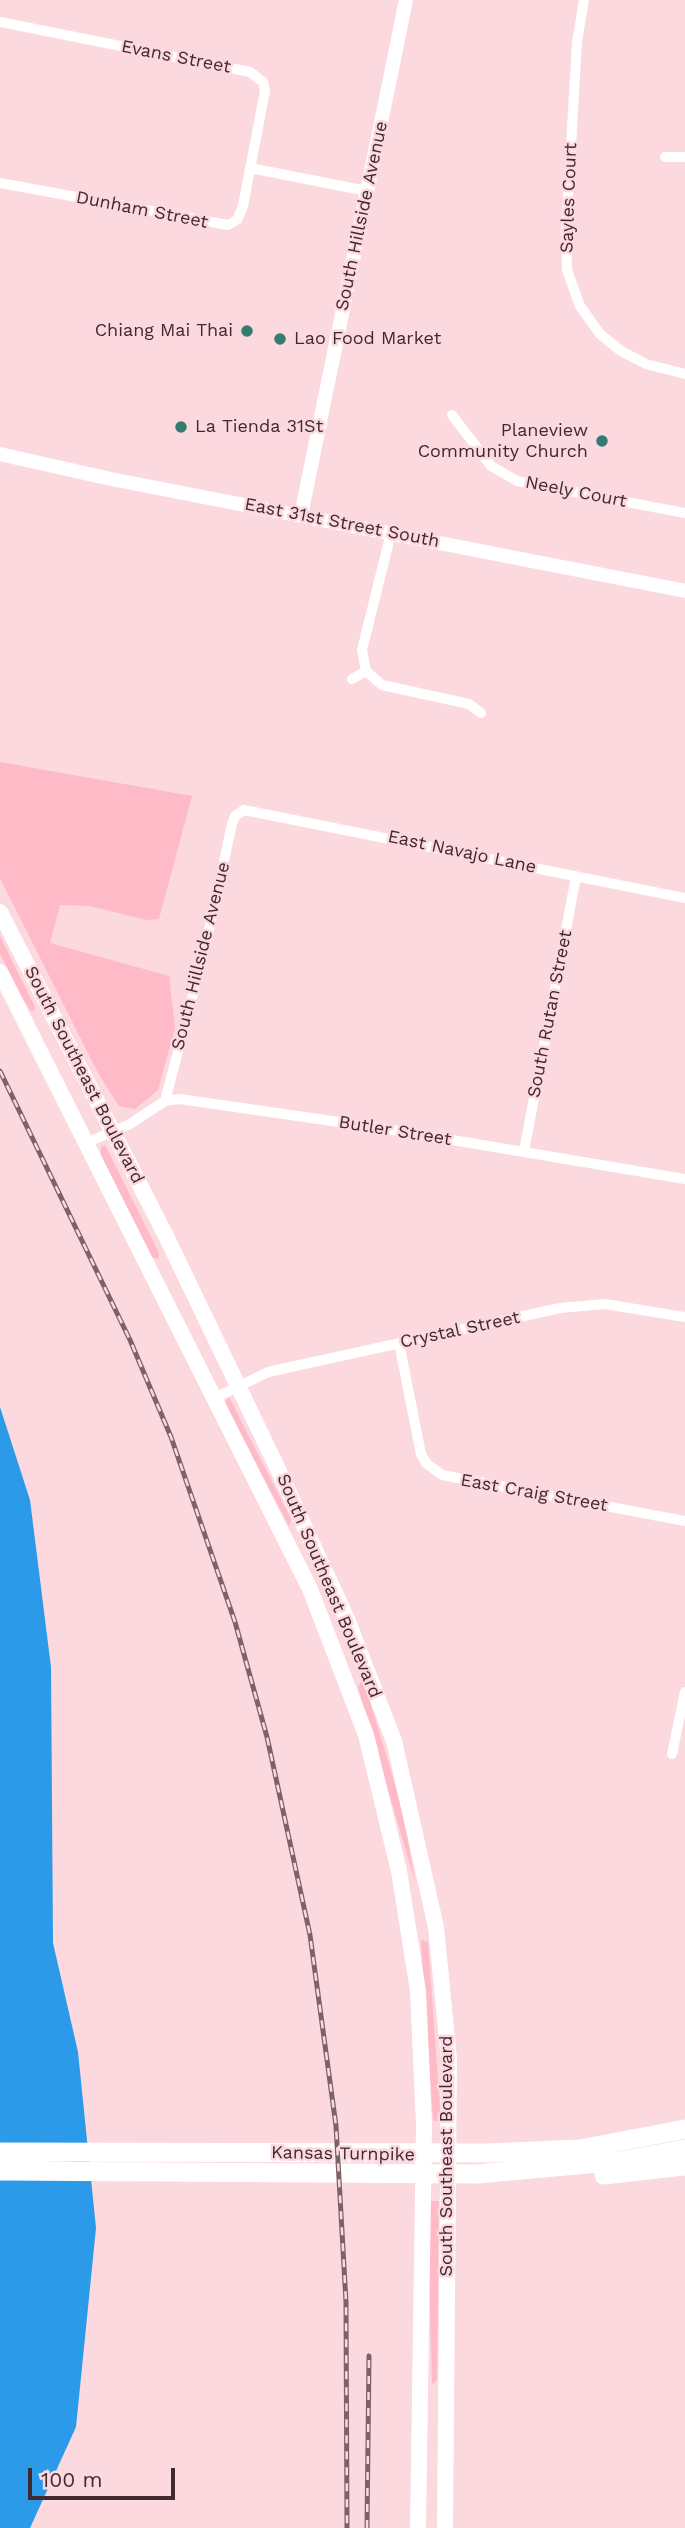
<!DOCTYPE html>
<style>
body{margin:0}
#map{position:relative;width:685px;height:2528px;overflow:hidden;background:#fcd8df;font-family:"Work Sans",sans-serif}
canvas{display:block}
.scale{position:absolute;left:28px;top:2468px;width:147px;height:32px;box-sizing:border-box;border:4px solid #402a2f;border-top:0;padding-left:9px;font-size:21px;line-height:24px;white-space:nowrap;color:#402a2f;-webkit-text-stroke:5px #fcd8df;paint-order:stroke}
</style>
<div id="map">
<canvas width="685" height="2528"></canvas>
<div class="scale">100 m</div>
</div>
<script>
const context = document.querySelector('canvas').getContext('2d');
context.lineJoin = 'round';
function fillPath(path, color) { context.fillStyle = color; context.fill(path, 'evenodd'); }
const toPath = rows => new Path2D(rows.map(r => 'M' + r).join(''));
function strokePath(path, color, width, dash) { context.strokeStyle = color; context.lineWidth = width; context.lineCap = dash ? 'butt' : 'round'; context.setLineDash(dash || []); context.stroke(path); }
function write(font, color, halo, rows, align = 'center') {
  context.font = font + ' "Work Sans",sans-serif'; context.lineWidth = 5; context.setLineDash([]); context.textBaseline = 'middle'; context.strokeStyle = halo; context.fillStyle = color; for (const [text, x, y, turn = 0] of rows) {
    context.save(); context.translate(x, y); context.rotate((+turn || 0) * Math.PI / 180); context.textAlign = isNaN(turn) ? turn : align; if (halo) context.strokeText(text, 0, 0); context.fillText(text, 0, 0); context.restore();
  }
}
fillPath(toPath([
 [0,762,192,796,159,919,146,920,90,906,60,905,50,943,169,976,175,1028,158,1090,135,1109,119,1106,99,1075,0,878],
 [0,936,35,1007,34,1010,31,1011,22,997,0,954],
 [105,1145,159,1253,158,1259,151,1257,101,1156,101,1147],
 [229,1397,291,1519,289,1526,224,1403],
 [361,1682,367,1692,403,1811,415,1882,358,1687],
 [421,1940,428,1942,441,2121,433,2121],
 [431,2201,439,2201,437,2380,432,2384,429,2269]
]), '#ffbac8');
fillPath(toPath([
 [0,1407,30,1500,51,1667,53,1943,78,2052,96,2228,76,2427,30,2528,0,2528]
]), '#2b9ae8');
strokePath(toPath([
 [584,0,577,42,566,232,567,270,580,306,600,334,621,351,646,364,685,374],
 [0,22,250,72,263,82,265,91,243,206,237,220,228,225,0,183],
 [665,157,685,157],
 [250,168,367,191],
 [452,415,491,466,517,481,685,513],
 [391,533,362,650,366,671,382,685,469,704,481,713],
 [352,679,366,671],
 [165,1101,205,948,232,824,235,816,244,810,685,898],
 [86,1143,130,1124,165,1101,180,1099,387,1129,685,1179],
 [524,1151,576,877],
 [399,1343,421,1454,426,1463,442,1475,685,1521],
 [215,1398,268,1372,560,1308,605,1304,685,1317],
 [672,1754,685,1692]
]), '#fff', 10);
strokePath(toPath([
 [0,454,111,479,685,591],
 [301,515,406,0]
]), '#fff', 14);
strokePath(toPath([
 [0,912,166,1236,276,1465,347,1619,394,1741,436,1927,449,2059,445,2528],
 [0,972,310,1589,366,1735,399,1871,418,1991,424,2125,418,2528]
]), '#fff', 16);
strokePath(toPath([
 [0,2152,487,2153,580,2149,685,2129],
 [0,2171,477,2174,621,2161,685,2149],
 [604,2175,685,2166]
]), '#fff', 19);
const rail = toPath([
 [0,1071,130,1340,171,1437,235,1622,267,1737,310,1935,336,2126,346,2302,347,2528],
 [367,2528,369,2356]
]);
strokePath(rail, '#7d6368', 5);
strokePath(rail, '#fcd8df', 2.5, [8]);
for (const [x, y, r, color] of [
 [247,331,7,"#347b72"],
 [280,339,7,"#347b72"],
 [181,427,7,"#347b72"],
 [602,441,7,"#347b72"]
]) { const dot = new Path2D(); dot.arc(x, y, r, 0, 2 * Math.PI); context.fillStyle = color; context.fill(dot); strokePath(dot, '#fcd8df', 2.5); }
write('18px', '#402a2f', '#fcd8df', [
 ["Evans Street",176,57,11],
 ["Sayles Court",569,198,-88],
 ["Dunham Street",142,210,11],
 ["South Hillside Avenue",362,216,-78],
 ["Neely Court",576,492,11],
 ["East 31st Street South",342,523,11],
 ["East Navajo Lane",462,852,12],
 ["South Hillside Avenue",201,956,-76],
 ["South Rutan Street",550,1014,-79],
 ["South Southeast Boulevard",84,1075,63],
 ["Butler Street",395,1131,9],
 ["Crystal Street",460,1330,-12],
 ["East Craig Street",534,1493,10],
 ["South Southeast Boulevard",329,1586,67],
 ["Kansas Turnpike",343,2154,1],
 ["South Southeast Boulevard",447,2156,-90]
]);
write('18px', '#402a2f', '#fcd8df', [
 ["Chiang Mai Thai",233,331],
 ["Lao Food Market",294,339,"left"],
 ["La Tienda 31St",195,427,"left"],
 ["Planeview",588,431],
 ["Community Church",588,452]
], 'right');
</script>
